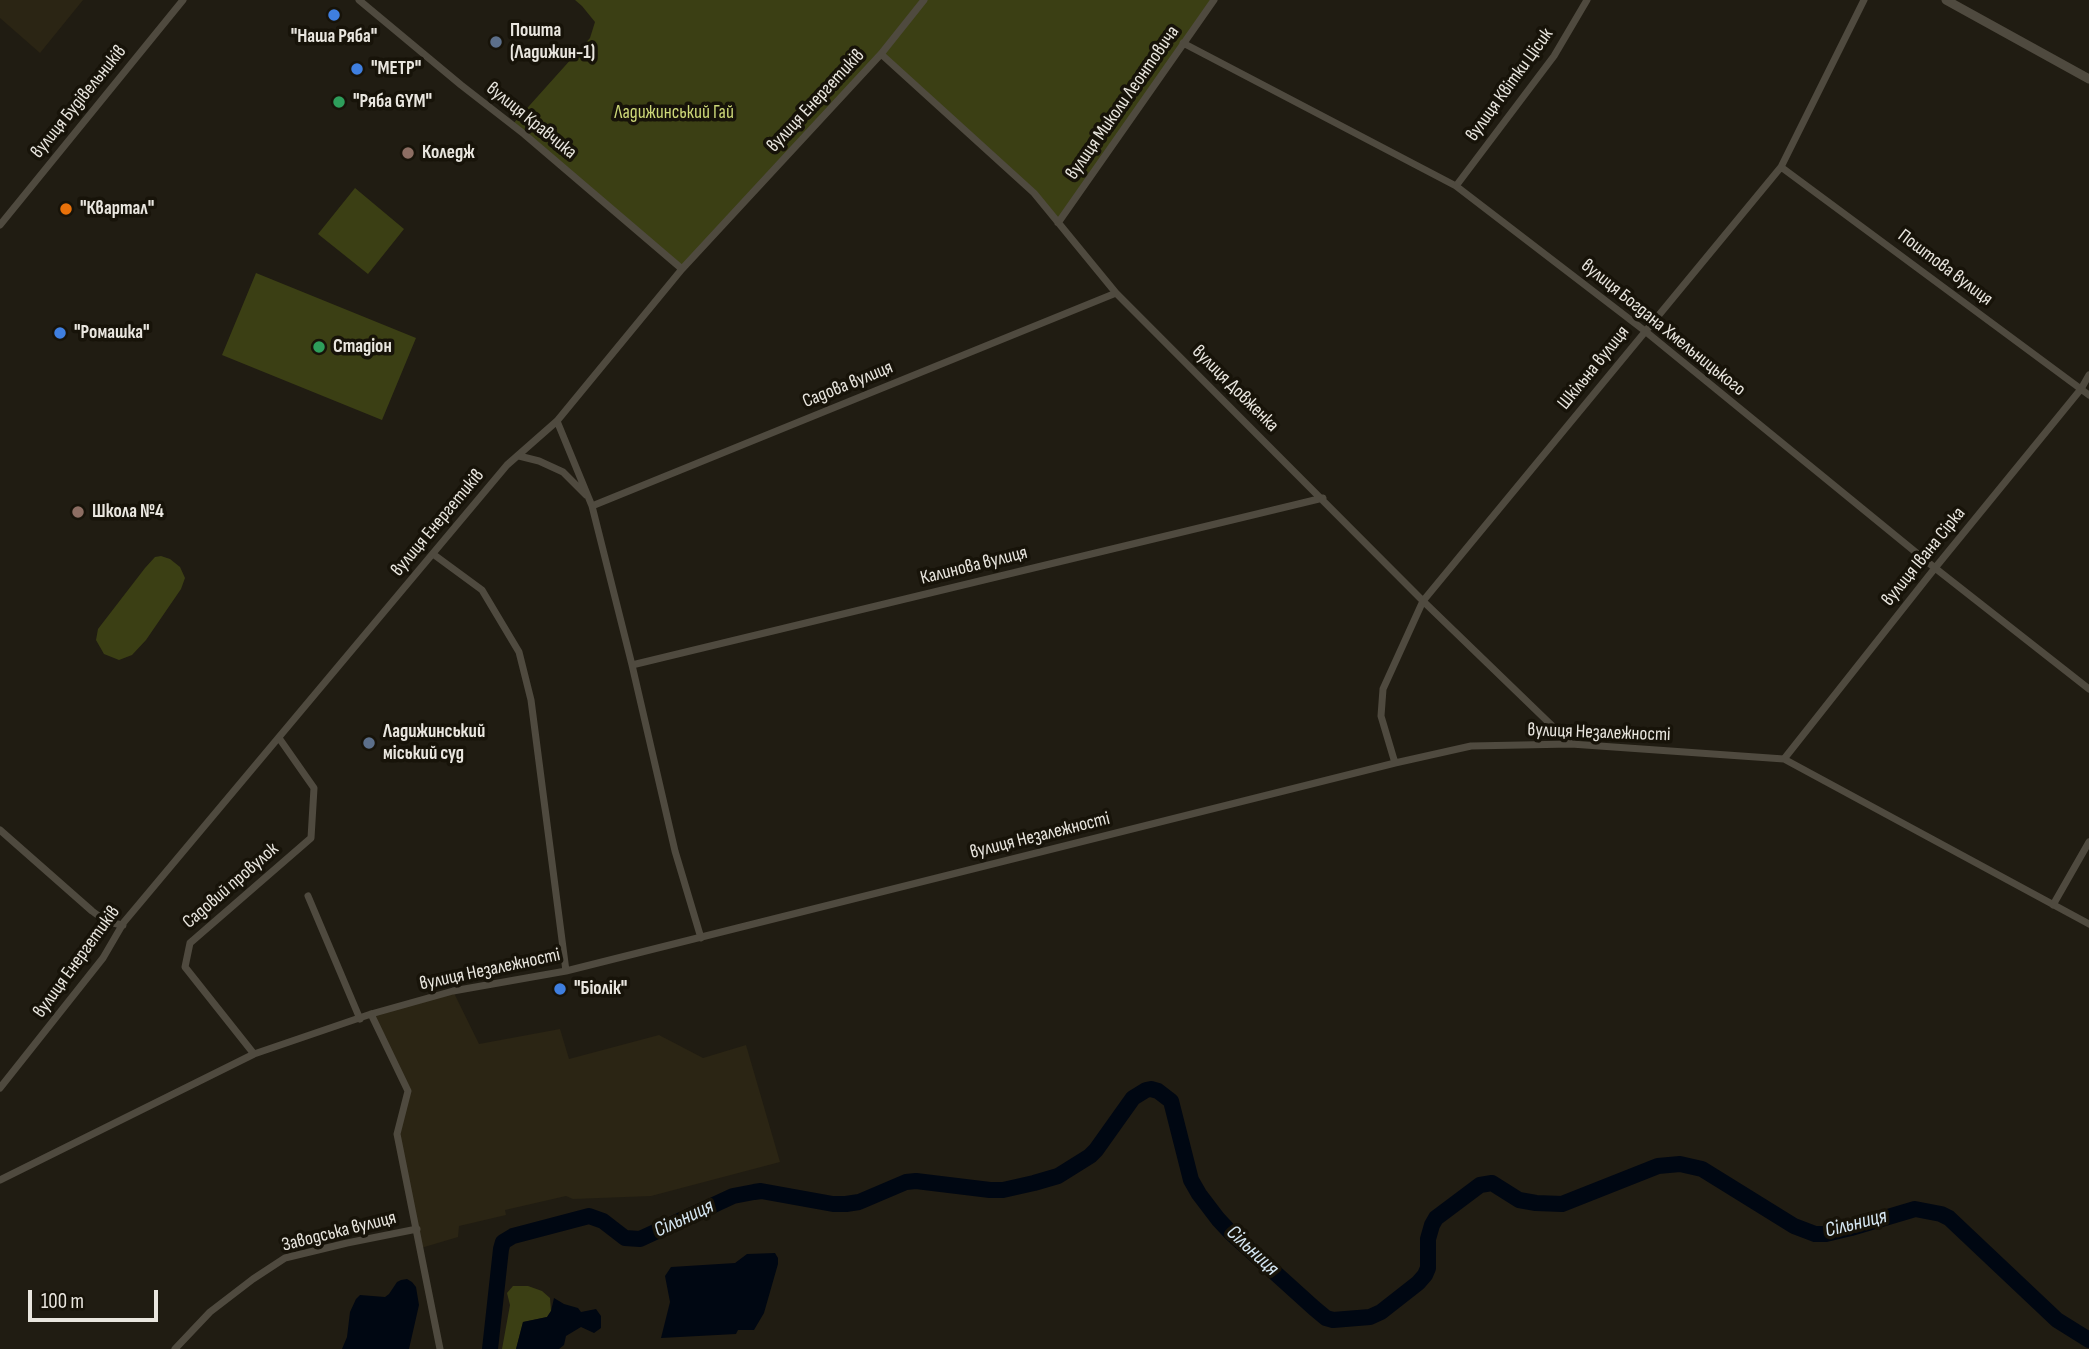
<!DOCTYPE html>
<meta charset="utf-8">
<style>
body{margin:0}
#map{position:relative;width:2089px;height:1349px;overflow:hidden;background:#201c12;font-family:"Sofia Sans Condensed",sans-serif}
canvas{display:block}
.scale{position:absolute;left:28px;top:1290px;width:130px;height:32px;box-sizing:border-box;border:4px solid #e9e6df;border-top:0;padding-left:9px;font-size:21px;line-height:24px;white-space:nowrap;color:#e9e6df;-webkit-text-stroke:5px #171309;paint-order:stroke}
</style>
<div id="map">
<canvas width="2089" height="1349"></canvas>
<div class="scale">100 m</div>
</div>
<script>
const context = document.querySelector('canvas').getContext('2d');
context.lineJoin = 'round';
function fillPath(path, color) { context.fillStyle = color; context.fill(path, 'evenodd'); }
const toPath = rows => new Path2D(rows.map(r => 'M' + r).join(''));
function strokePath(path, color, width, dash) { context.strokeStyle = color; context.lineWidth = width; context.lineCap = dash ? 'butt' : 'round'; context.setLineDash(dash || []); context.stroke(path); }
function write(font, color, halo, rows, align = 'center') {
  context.font = font + ' "Sofia Sans Condensed",sans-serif'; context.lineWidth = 7; context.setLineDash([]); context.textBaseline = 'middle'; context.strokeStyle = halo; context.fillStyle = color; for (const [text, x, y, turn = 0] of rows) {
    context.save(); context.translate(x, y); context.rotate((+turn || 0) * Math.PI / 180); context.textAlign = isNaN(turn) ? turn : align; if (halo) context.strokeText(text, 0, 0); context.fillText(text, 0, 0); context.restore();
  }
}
fillPath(toPath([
 [0,0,83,0,40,53,0,18],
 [453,991,479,1044,560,1029,569,1059,659,1035,703,1058,746,1045,780,1162,651,1196,573,1199,566,1196,505,1210,506,1215,459,1226,458,1237,421,1248,397,1134,407,1091,371,1014]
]), '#2b2514');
fillPath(toPath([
 [575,0,1214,0,1058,223,1035,195,881,54,682,269,512,125,590,38,595,22,582,6],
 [355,188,404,229,368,274,318,234],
 [256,273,416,338,382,420,222,355],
 [161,556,170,559,180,567,185,578,181,589,146,640,132,655,119,660,104,654,96,640,98,629,145,568,155,557],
 [513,1286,528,1286,542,1291,550,1298,551,1311,547,1317,523,1322,516,1349,502,1349,510,1305,507,1293]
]), '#3b3f14');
fillPath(toPath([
 [775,1253,778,1258,778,1264,764,1313,754,1330,738,1330,736,1334,661,1338,670,1302,665,1276,671,1267,735,1263,747,1254],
 [407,1279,412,1282,416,1287,419,1305,409,1349,342,1349,347,1337,350,1312,356,1299,360,1295,385,1297,389,1294,397,1282,401,1280],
 [554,1298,564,1304,578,1308,581,1312,596,1309,601,1316,601,1328,594,1333,581,1327,566,1336,564,1345,559,1349,516,1349,523,1322,547,1317,551,1311]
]), '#000712');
strokePath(toPath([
 [490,1349,501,1249,503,1242,513,1236,589,1216,603,1221,625,1238,640,1239,733,1196,754,1192,761,1191,833,1204,846,1204,859,1202,906,1182,916,1181,990,1190,1003,1190,1034,1183,1058,1176,1090,1156,1096,1150,1133,1098,1146,1090,1151,1089,1158,1091,1171,1101,1191,1180,1199,1194,1218,1219,1231,1233,1314,1308,1326,1318,1333,1320,1370,1317,1381,1312,1418,1283,1425,1275,1428,1268,1428,1239,1432,1225,1436,1218,1480,1185,1492,1183,1519,1200,1536,1203,1562,1204,1658,1166,1680,1164,1702,1169,1794,1226,1815,1234,1826,1234,1851,1228,1915,1209,1941,1214,1949,1218,2057,1320,2089,1340]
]), '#000712', 16);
strokePath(toPath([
 [359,0,461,85,524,134,682,269],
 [1183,43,1456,186,1645,331,1935,568,2089,689],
 [881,54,1034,193,1116,293,1423,601,1571,744],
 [1781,167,2089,395],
 [1456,186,1554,56,1587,0],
 [1058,223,1214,0],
 [0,225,183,0],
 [557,421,592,506,632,665,675,851,701,938],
 [519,456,539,461,563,472,586,495],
 [592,506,1116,293],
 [433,554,482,590,519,652,531,700,566,971],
 [632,665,1323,498],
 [1784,759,1935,568,2081,389,2089,375],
 [1395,763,1381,716,1383,689,1423,601,1781,167,1864,0],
 [0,830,92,911,107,922,123,925],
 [308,896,360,1019],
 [2053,905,2089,842],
 [371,1014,408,1091,397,1134,440,1349],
 [254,1054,185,967,190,943,311,838,314,788,279,738],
 [0,1088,103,958,124,922,507,465,557,421,682,269,881,54,924,0],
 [0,1180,254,1054,371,1014,453,991,566,971,1395,763,1471,746,1571,744,1784,759,2089,924],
 [175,1349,210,1312,253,1279,285,1258,347,1243,417,1229]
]), '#4f4a3f', 7);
strokePath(toPath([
 [1946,0,2089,79]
]), '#4f4a3f', 9);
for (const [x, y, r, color] of [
 [334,15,7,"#3f7fe0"],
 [496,42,7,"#5c6f8a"],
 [357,69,7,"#3f7fe0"],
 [339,102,7,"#2e9e5b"],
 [408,153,7,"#8d6e63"],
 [66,209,7,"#e8710a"],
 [60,333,7,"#3f7fe0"],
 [319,347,7,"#2e9e5b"],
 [78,512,7,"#8d6e63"],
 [369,743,7,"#5c6f8a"],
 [560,989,7,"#3f7fe0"]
]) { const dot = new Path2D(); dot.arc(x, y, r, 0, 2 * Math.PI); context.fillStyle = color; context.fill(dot); strokePath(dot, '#171309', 2.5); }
write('bold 19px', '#e9e6df', '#171309', [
 ["Пошта",510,31],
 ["(Ладижин-1)",510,53],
 ["\"Наша Ряба\"",334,37,"center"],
 ["\"МЕТР\"",371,69],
 ["\"Ряба GYM\"",353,102],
 ["Коледж",422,153],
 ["\"Квартал\"",80,209],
 ["\"Ромашка\"",74,333],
 ["Стадіон",333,347],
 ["Школа №4",92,512],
 ["Ладижинський",383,732],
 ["міський суд",383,754],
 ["\"Біолік\"",574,989]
], 'left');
write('19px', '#e9e6df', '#171309', [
 ["вулиця Квітки Цісик",1510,85,-54],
 ["вулиця Енергетиків",816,101,-47],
 ["вулиця Будівельників",79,102,-51],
 ["вулиця Миколи Леонтовича",1123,103,-55],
 ["вулиця Кравчика",531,121,39],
 ["Поштова вулиця",1945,268,37],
 ["вулиця Богдана Хмельницького",1663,328,39],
 ["Шкільна вулиця",1594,368,-51],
 ["Садова вулиця",848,385,-22],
 ["вулиця Довженка",1235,389,45],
 ["вулиця Енергетиків",438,523,-50],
 ["вулиця Івана Сірка",1924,557,-51],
 ["Калинова вулиця",974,566,-14],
 ["вулиця Незалежності",1599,733,2],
 ["вулиця Незалежності",1040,836,-14],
 ["Садовий провулок",231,886,-41],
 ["вулиця Енергетиків",77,962,-54],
 ["вулиця Незалежності",490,970,-12],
 ["Заводська вулиця",339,1232,-14]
]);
write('19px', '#cdd878', '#171309', [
 ["Ладижинський Гай",674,113]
]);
write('italic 21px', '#d5e6f2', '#171309', [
 ["Сільниця",684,1219,-25],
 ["Сільниця",1856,1224,-14],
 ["Сільниця",1252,1251,43]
]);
</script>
